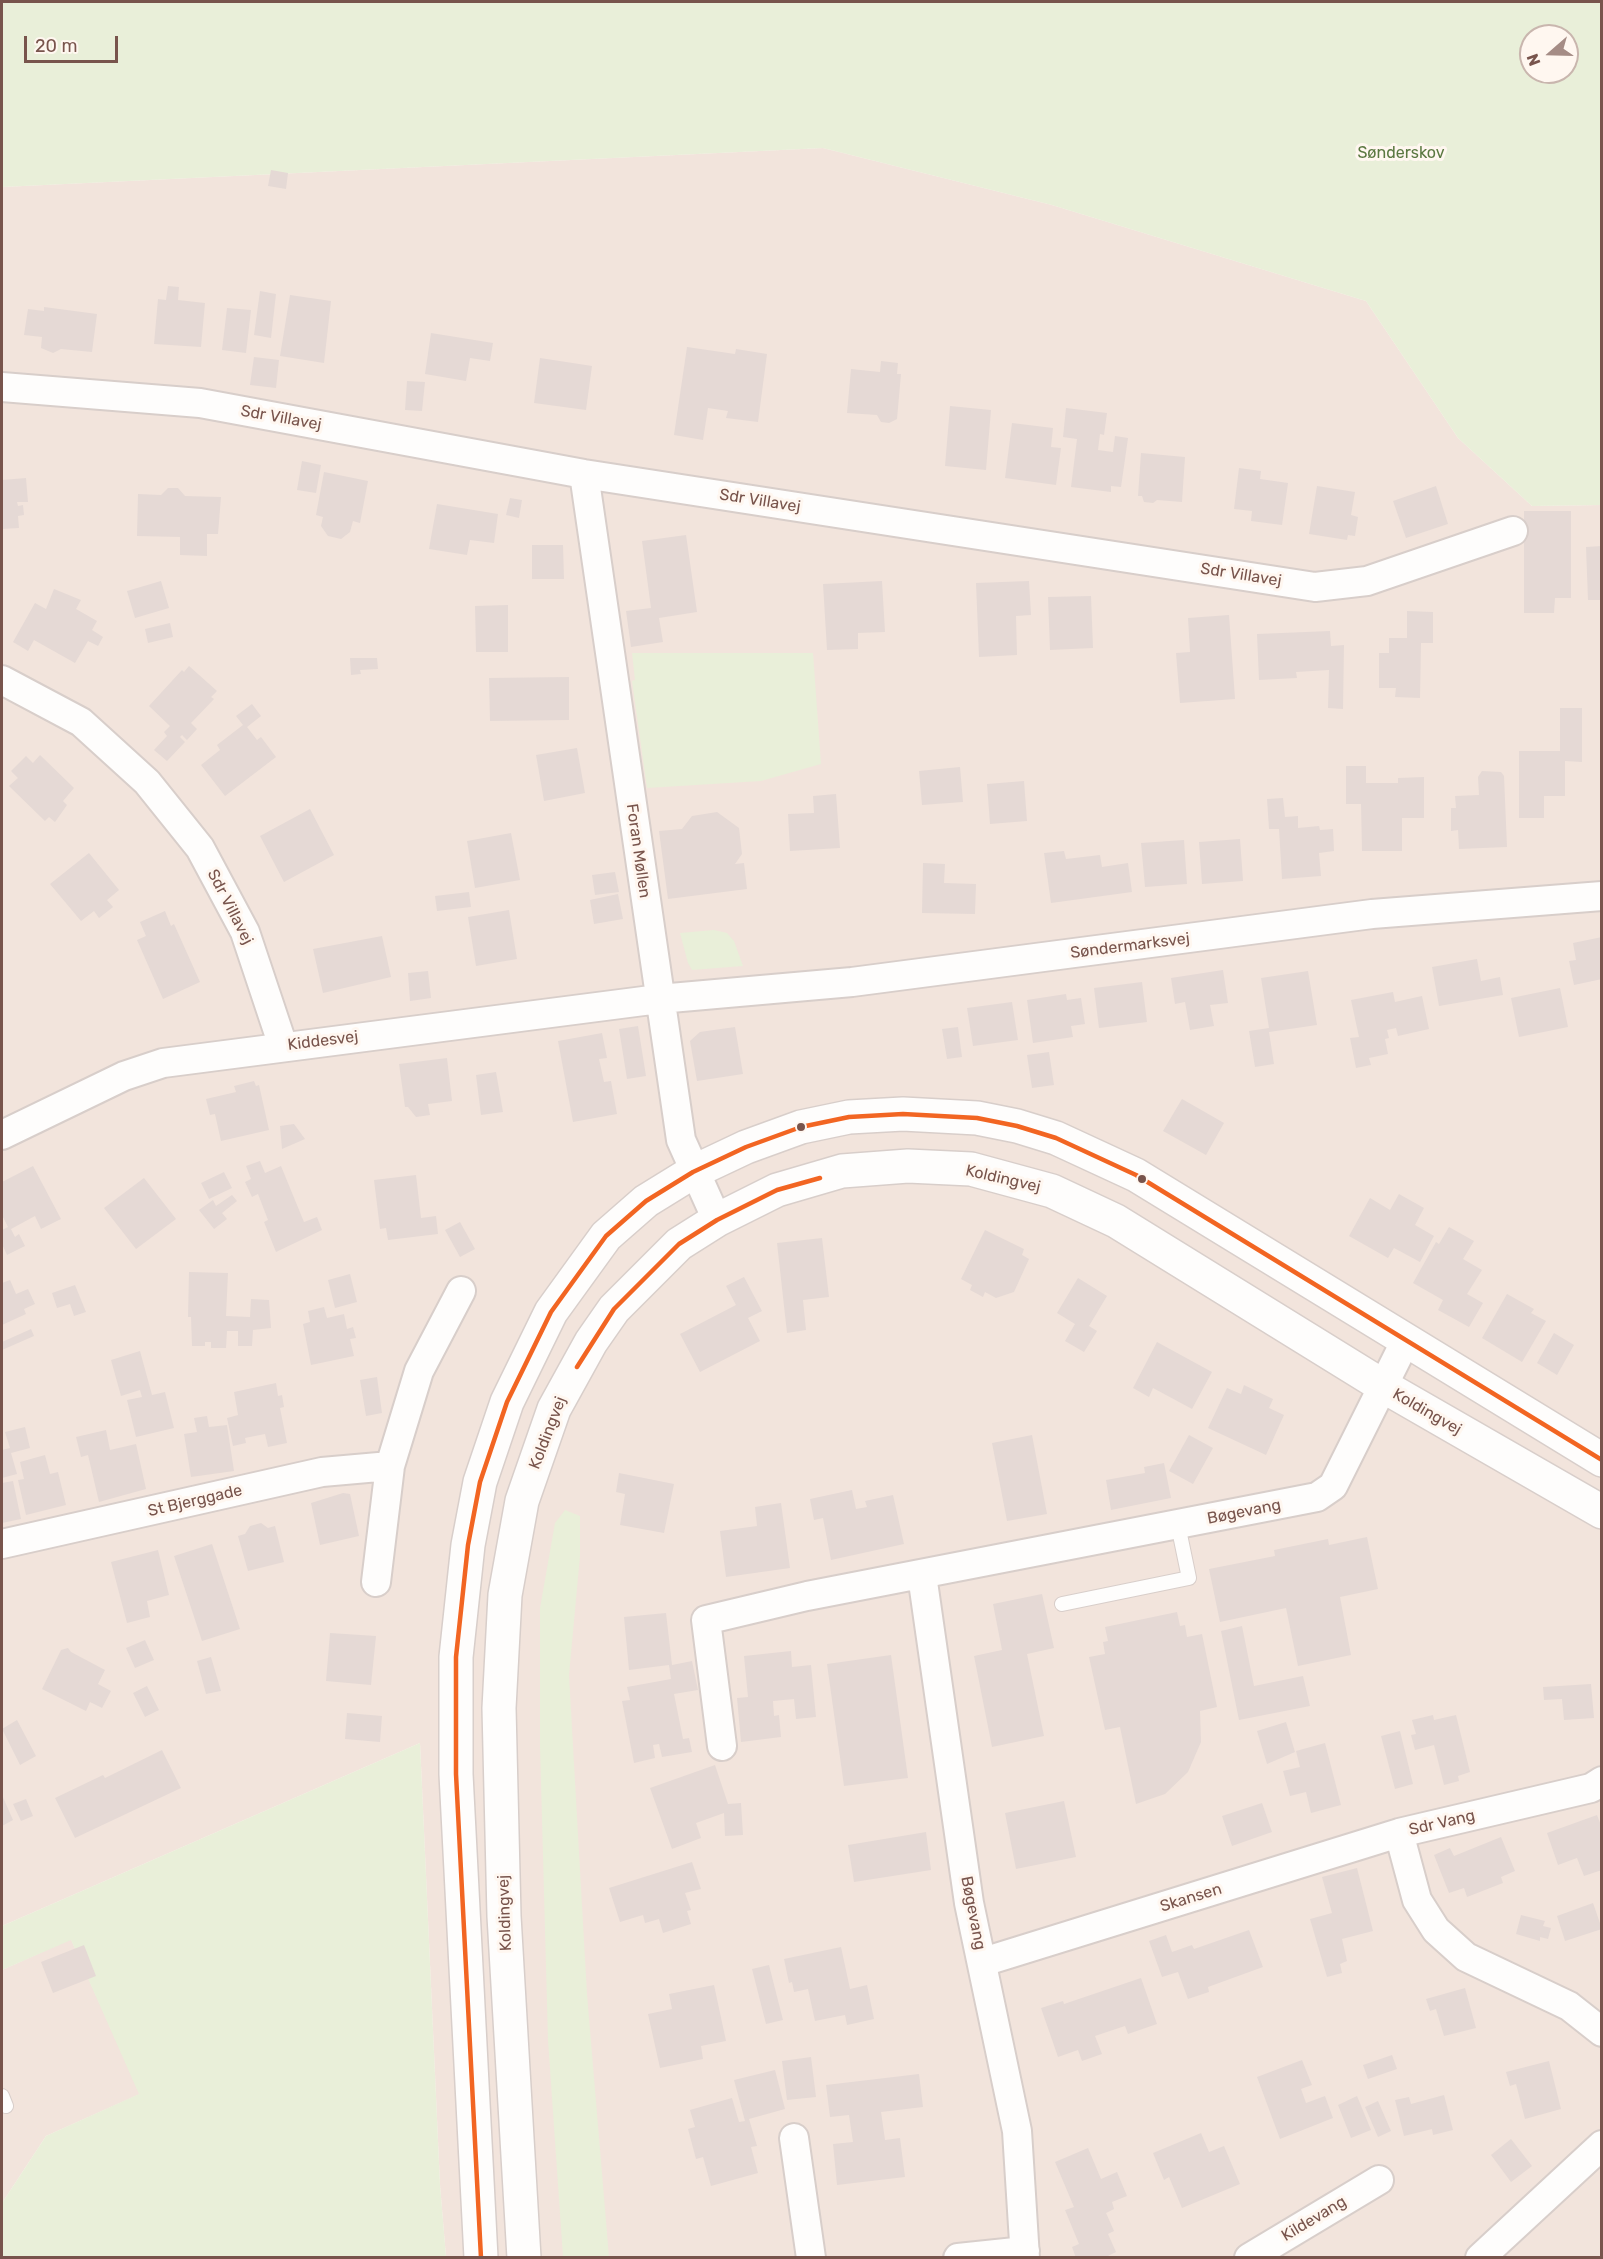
<!DOCTYPE html>
<meta charset="utf-8">
<style>
body{margin:0}
#map{position:relative;width:1603px;height:2259px;overflow:hidden;background:#f9f3ee;font-family:Rubik,sans-serif}
canvas{display:block}
.frame{position:absolute;inset:0;border:3px solid #78544c;pointer-events:none}
.north{position:absolute;left:1519px;top:24px;width:60px;height:60px;box-sizing:border-box;background:#fff7f0;border:2px solid #c9b6ae;border-radius:50%;rotate:250deg;font-size:16px;font-weight:700;line-height:24px;text-align:center;color:#78544c}
.north::after{content:'';display:block;margin:auto;width:21px;height:27px;background:#a58c85;clip-path:polygon(50% 0,100% 100%,50% 72%,0 100%)}
.scale{position:absolute;left:24px;top:36px;width:94px;height:27px;box-sizing:border-box;border:3px solid #78544c;border-top:0;padding-left:8px;font-size:18px;line-height:21px;white-space:nowrap;color:#78544c;-webkit-text-stroke:4px #fff7f0;paint-order:stroke}
</style>
<div id="map">
<canvas width="1603" height="2259"></canvas>
<div class="frame"></div>
<div class="north">N</div>
<div class="scale">20 m</div>
</div>
<script>
const context = document.querySelector('canvas').getContext('2d');
context.lineJoin = 'round';
function fillPath(path, color) { context.fillStyle = color; context.fill(path, 'evenodd'); }
const toPath = rows => new Path2D(rows.map(r => 'M' + r).join(''));
function strokePath(path, color, width, dash) { context.strokeStyle = color; context.lineWidth = width; context.lineCap = dash ? 'butt' : 'round'; context.setLineDash(dash || []); context.stroke(path); }
function write(font, color, halo, rows, align = 'center') {
  context.font = font + ' Rubik,sans-serif'; context.lineWidth = 6; context.setLineDash([]); context.textBaseline = 'middle'; context.strokeStyle = halo; context.fillStyle = color; for (const [text, x, y, turn = 0] of rows) {
    context.save(); context.translate(x, y); context.rotate((+turn || 0) * Math.PI / 180); context.textAlign = isNaN(turn) ? turn : align; if (halo) context.strokeText(text, 0, 0); context.fillText(text, 0, 0); context.restore();
  }
}
fillPath(toPath([
 [823,148,1052,205,1366,301,1458,438,1532,506,1601,505,1601,2257,446,2257,440,2185,420,1743,2,1926,2,187],
 [71,1939,140,2094,46,2136,2,2203,2,1970]
]), '#f2e4dc');
fillPath(toPath([
 [2,2,1601,2,1601,505,1532,506,1458,438,1366,301,1052,205,823,148,2,187],
 [1531,36,1567,36,1567,72,1531,72],
 [632,653,813,653,821,764,761,781,647,788,632,681,635,680],
 [714,930,727,933,734,941,743,966,692,970,688,963,680,933],
 [565,1510,580,1516,580,1556,569,1675,587,1994,609,2257,563,2257,548,2040,540,1746,540,1608,555,1523],
 [420,1743,440,2185,446,2257,2,2257,2,2203,46,2136,139,2094,71,1940,2,1970,2,1926]
]), '#e9efd9');
fillPath(toPath([
 [271,170,288,173,286,189,268,186],
 [168,286,179,287,178,300,205,303,201,347,154,344,158,299,166,300],
 [260,291,276,294,271,338,254,335],
 [290,295,331,301,324,363,280,356],
 [44,307,97,314,92,352,61,349,53,353,41,348,42,337,24,335,28,309,44,311],
 [227,308,251,310,246,353,222,350],
 [431,333,493,343,490,361,470,358,466,381,425,374],
 [687,347,735,354,736,349,767,354,758,422,726,418,728,411,708,408,703,440,674,435],
 [254,357,279,360,276,388,250,385],
 [540,358,592,366,586,410,534,403],
 [881,361,898,363,897,374,901,374,897,419,889,423,881,422,877,415,847,413,851,369,880,372],
 [407,381,425,382,422,411,405,410],
 [950,406,991,410,986,470,945,466],
 [1066,408,1107,413,1104,435,1100,434,1098,450,1113,452,1115,436,1128,438,1121,487,1111,486,1111,492,1071,487,1077,439,1063,437],
 [1012,423,1053,428,1051,447,1061,448,1056,485,1005,478],
 [1141,453,1185,457,1182,502,1157,500,1153,503,1144,502,1142,496,1138,496],
 [302,461,321,465,316,493,297,490],
 [1239,468,1261,471,1260,479,1288,483,1282,525,1251,521,1252,511,1234,509],
 [324,472,368,481,360,523,353,521,350,532,341,539,328,536,321,526,323,517,316,515],
 [26,478,28,502,17,502,18,506,23,505,24,515,18,516,19,528,2,529,2,480],
 [1317,486,1355,492,1351,515,1358,517,1355,536,1348,535,1347,540,1309,534],
 [1436,486,1448,524,1406,538,1393,501],
 [168,488,178,488,185,496,221,497,218,534,207,534,207,556,180,555,180,537,137,536,138,494,161,495],
 [510,498,522,500,519,518,506,515],
 [437,504,498,514,494,543,470,540,467,555,429,549],
 [1524,511,1571,511,1571,598,1555,598,1554,613,1524,613],
 [686,535,697,612,659,618,663,642,631,647,626,611,651,608,642,541],
 [532,545,563,545,564,579,532,579],
 [1602,546,1602,600,1588,600,1586,547],
 [161,581,169,608,135,618,127,591],
 [882,581,885,632,858,633,858,649,827,650,823,584],
 [1029,581,1031,615,1016,616,1017,655,979,657,976,583],
 [54,589,81,600,76,609,97,621,92,630,103,637,98,646,88,641,75,663,34,640,28,651,13,642,35,603,46,609],
 [1091,596,1093,648,1050,650,1048,597],
 [508,605,508,652,476,652,475,606],
 [1407,611,1433,612,1433,643,1421,643,1420,698,1395,697,1396,688,1379,688,1379,653,1389,653,1389,638,1407,638],
 [1229,615,1235,699,1180,703,1176,653,1190,652,1188,618],
 [170,623,173,637,148,643,145,629],
 [1330,631,1331,646,1344,645,1343,709,1328,708,1329,670,1296,672,1297,678,1259,680,1257,634],
 [350,658,377,658,378,669,360,670,361,674,351,675],
 [189,666,217,691,211,697,214,699,191,723,197,729,187,740,182,735,180,737,185,742,167,761,154,750,167,736,164,732,170,726,149,706,182,670,184,672],
 [569,677,569,720,490,721,489,678],
 [252,704,261,716,247,727,257,740,261,737,276,757,225,796,201,765,220,750,217,745,243,725,236,716],
 [1560,708,1582,708,1582,762,1565,761,1565,796,1544,796,1544,818,1519,818,1519,751,1560,751],
 [577,748,585,793,544,801,536,755],
 [40,755,74,788,63,801,67,805,55,822,49,817,45,821,9,786,18,778,11,771,26,756,33,763],
 [1346,766,1366,766,1366,783,1398,783,1398,778,1424,777,1424,818,1402,818,1402,851,1362,851,1361,804,1346,804],
 [960,767,963,802,922,805,919,771],
 [1482,771,1501,772,1504,776,1507,847,1459,849,1458,830,1451,831,1451,808,1456,808,1455,796,1479,795,1478,777],
 [1024,781,1027,821,990,824,987,784],
 [836,794,840,848,790,851,788,814,814,813,813,796],
 [1283,798,1285,817,1298,816,1298,828,1319,826,1320,830,1333,829,1334,851,1319,853,1321,876,1282,879,1279,829,1269,829,1267,799],
 [310,809,334,855,284,882,260,836],
 [717,812,739,828,742,854,735,864,744,863,747,889,668,899,659,831,682,829,692,816],
 [511,833,520,880,475,888,467,841],
 [1240,839,1243,881,1202,884,1199,842],
 [1184,840,1187,884,1145,887,1141,843],
 [1064,851,1066,859,1100,855,1102,867,1128,863,1132,892,1051,903,1044,853],
 [89,853,119,890,107,900,113,907,99,918,94,911,81,921,50,884],
 [923,863,945,864,944,883,976,884,975,914,922,913],
 [615,872,619,892,595,895,592,875],
 [469,892,471,907,437,911,435,896],
 [618,894,623,919,594,924,590,900],
 [509,910,517,959,476,966,468,917],
 [165,911,171,926,174,924,200,982,163,999,137,940,146,936,140,922],
 [382,936,391,977,323,993,313,949],
 [1602,937,1602,979,1574,985,1569,961,1576,960,1573,943],
 [1477,959,1481,981,1500,977,1503,995,1439,1006,1432,967],
 [1223,970,1228,1003,1210,1005,1214,1026,1190,1030,1185,1002,1175,1004,1171,978],
 [428,971,431,998,410,1001,408,973],
 [1308,971,1317,1025,1269,1032,1274,1064,1255,1067,1249,1031,1269,1028,1261,978],
 [1142,982,1147,1022,1099,1028,1094,988],
 [1560,988,1568,1027,1519,1037,1511,998],
 [1393,992,1395,1002,1422,996,1429,1029,1398,1036,1396,1028,1387,1030,1389,1038,1385,1039,1388,1054,1369,1058,1371,1065,1356,1068,1350,1038,1359,1037,1351,1000],
 [1066,994,1067,1000,1081,998,1085,1024,1071,1026,1073,1037,1033,1043,1027,1000],
 [1012,1002,1018,1040,973,1046,967,1008],
 [638,1026,646,1076,627,1079,619,1029],
 [735,1027,743,1074,697,1081,690,1041,700,1032],
 [958,1027,962,1057,947,1059,942,1029],
 [602,1033,607,1058,599,1059,604,1082,611,1081,617,1114,573,1122,558,1041],
 [1049,1052,1054,1085,1032,1088,1027,1055],
 [447,1058,452,1101,428,1104,430,1115,416,1117,408,1107,405,1107,399,1064],
 [496,1072,503,1112,481,1115,476,1075],
 [254,1081,256,1086,259,1085,269,1130,221,1141,215,1114,210,1115,206,1099,236,1092,234,1086],
 [1182,1099,1224,1123,1206,1155,1163,1131],
 [294,1124,305,1139,282,1149,280,1126],
 [260,1161,265,1173,281,1166,304,1222,317,1217,322,1230,276,1252,264,1222,268,1220,258,1194,252,1197,245,1182,251,1179,246,1166],
 [33,1166,61,1219,41,1229,35,1216,11,1229,15,1237,19,1234,25,1246,7,1255,2,1244,2,1230,8,1227,2,1215,2,1182],
 [224,1172,232,1188,209,1199,201,1183],
 [416,1175,421,1218,436,1216,438,1234,388,1240,386,1228,380,1229,374,1180],
 [144,1178,176,1219,136,1249,104,1208],
 [1399,1194,1424,1208,1415,1225,1434,1236,1420,1262,1394,1248,1388,1258,1349,1236,1370,1198,1390,1210],
 [232,1195,237,1201,222,1213,227,1219,214,1229,199,1210,213,1200,216,1206],
 [460,1222,475,1249,460,1257,445,1230],
 [1449,1227,1474,1241,1463,1259,1482,1270,1467,1294,1483,1303,1469,1327,1438,1310,1443,1300,1413,1283,1436,1242,1439,1244],
 [985,1230,1024,1249,1022,1255,1029,1259,1014,1292,996,1298,985,1292,983,1297,970,1290,972,1285,961,1279],
 [822,1238,829,1297,803,1300,806,1330,787,1333,777,1243],
 [189,1272,228,1273,226,1316,250,1317,251,1299,269,1300,271,1328,253,1330,252,1346,238,1346,238,1331,227,1331,226,1348,211,1348,211,1342,205,1342,205,1346,192,1346,191,1317,188,1317],
 [350,1274,357,1302,335,1308,328,1280],
 [744,1277,762,1311,748,1318,760,1341,700,1372,680,1334,736,1305,726,1286],
 [1078,1278,1107,1296,1089,1326,1097,1331,1084,1352,1065,1341,1075,1324,1057,1313],
 [10,1280,16,1294,28,1289,35,1304,24,1309,26,1314,2,1325,2,1283],
 [75,1285,86,1312,74,1316,70,1304,57,1308,52,1293],
 [1507,1294,1534,1309,1531,1313,1546,1321,1522,1362,1482,1338],
 [324,1307,327,1318,344,1314,347,1329,353,1327,356,1338,350,1339,354,1356,311,1365,303,1324,310,1322,308,1311],
 [31,1329,34,1336,2,1350,2,1342],
 [1554,1333,1574,1345,1557,1375,1537,1363],
 [1157,1342,1212,1372,1192,1409,1153,1388,1149,1397,1133,1388],
 [140,1351,152,1395,165,1392,174,1428,136,1437,127,1400,142,1397,140,1390,121,1396,111,1360],
 [377,1377,382,1413,366,1416,360,1380],
 [276,1383,278,1396,282,1395,284,1407,280,1408,287,1443,268,1447,265,1434,245,1438,246,1443,233,1446,227,1418,238,1415,234,1392],
 [1244,1385,1273,1399,1269,1408,1284,1415,1266,1455,1208,1428,1227,1388,1241,1394],
 [207,1416,209,1427,227,1425,234,1471,191,1477,184,1434,197,1432,194,1418],
 [25,1427,30,1448,11,1453,17,1474,2,1478,2,1450,10,1448,5,1432],
 [106,1430,110,1450,136,1444,146,1489,99,1502,88,1455,81,1457,76,1437],
 [1032,1435,1047,1514,1007,1521,992,1443],
 [1189,1435,1213,1448,1193,1484,1169,1471],
 [45,1455,50,1474,58,1472,66,1505,26,1515,18,1480,24,1479,20,1462],
 [1164,1463,1171,1498,1111,1510,1106,1480,1145,1473,1144,1467],
 [619,1473,674,1484,664,1533,620,1525,625,1494,616,1492],
 [13,1481,21,1519,2,1523,2,1483],
 [852,1490,856,1509,867,1507,865,1501,893,1495,904,1544,831,1560,823,1518,814,1520,810,1499],
 [343,1493,350,1494,359,1536,320,1545,311,1503],
 [781,1503,790,1568,726,1577,720,1531,757,1526,755,1507],
 [261,1523,268,1528,275,1526,284,1562,248,1571,238,1536,245,1534,250,1526],
 [1367,1537,1378,1589,1340,1597,1351,1655,1298,1666,1286,1608,1220,1622,1209,1569,1275,1556,1274,1550,1328,1539,1329,1545],
 [212,1544,240,1629,202,1641,174,1556],
 [158,1550,169,1595,147,1601,150,1617,127,1623,111,1562],
 [1042,1594,1054,1648,1027,1654,1044,1736,992,1747,974,1656,1002,1650,993,1604],
 [1177,1612,1180,1626,1185,1625,1187,1637,1202,1634,1217,1707,1200,1711,1201,1742,1188,1772,1165,1794,1136,1804,1120,1727,1105,1730,1089,1657,1105,1654,1103,1642,1108,1641,1105,1627],
 [666,1613,672,1665,692,1661,698,1690,674,1694,683,1739,689,1738,692,1752,662,1757,659,1744,653,1745,655,1758,634,1763,622,1701,630,1700,627,1687,671,1679,669,1665,629,1670,624,1617],
 [1242,1626,1254,1686,1303,1676,1310,1706,1239,1720,1221,1631],
 [330,1633,376,1636,371,1685,326,1681],
 [145,1640,154,1660,135,1668,126,1648],
 [68,1648,71,1652,105,1670,98,1684,111,1691,102,1708,90,1702,86,1711,42,1689,61,1650],
 [791,1651,792,1667,811,1665,816,1717,796,1719,794,1699,773,1701,774,1716,779,1715,781,1737,741,1742,737,1698,748,1697,744,1656],
 [891,1655,908,1778,844,1786,827,1664],
 [211,1657,221,1691,206,1694,197,1661],
 [1591,1684,1594,1718,1564,1720,1562,1699,1544,1700,1543,1687],
 [147,1686,159,1710,145,1717,133,1693],
 [347,1713,382,1716,380,1742,345,1739],
 [1433,1715,1434,1720,1456,1715,1470,1772,1458,1776,1459,1781,1444,1785,1434,1745,1415,1750,1411,1735,1416,1734,1412,1720],
 [17,1720,36,1756,20,1765,2,1729],
 [1286,1722,1295,1752,1267,1764,1257,1731],
 [1400,1731,1413,1784,1395,1789,1381,1736],
 [1325,1743,1341,1805,1311,1813,1306,1792,1290,1796,1283,1771,1300,1767,1296,1751],
 [162,1750,181,1788,75,1838,55,1798,103,1775,105,1778],
 [715,1765,728,1804,741,1803,743,1835,725,1836,724,1813,696,1823,701,1838,672,1849,650,1788],
 [2,1795,13,1820,2,1826],
 [26,1799,33,1816,21,1821,13,1804],
 [1064,1801,1076,1857,1016,1869,1005,1813],
 [1262,1803,1272,1832,1232,1846,1222,1816],
 [1597,1815,1602,1828,1602,1870,1584,1876,1577,1858,1558,1865,1547,1833],
 [926,1832,931,1870,854,1882,848,1845],
 [1501,1837,1515,1871,1501,1877,1503,1883,1467,1897,1464,1888,1449,1893,1434,1855,1450,1848,1454,1856],
 [692,1862,701,1889,685,1893,691,1910,687,1911,691,1924,663,1933,659,1919,645,1923,643,1915,620,1922,609,1888],
 [1357,1868,1373,1931,1342,1939,1347,1961,1340,1964,1342,1973,1327,1977,1310,1919,1332,1913,1322,1877],
 [1593,1903,1602,1929,1565,1941,1557,1916],
 [1521,1915,1545,1921,1543,1926,1551,1928,1548,1939,1540,1937,1540,1941,1516,1934],
 [1249,1930,1263,1967,1208,1987,1209,1992,1188,1999,1178,1972,1162,1977,1149,1941,1166,1935,1172,1952,1192,1945,1194,1949],
 [84,1945,96,1976,53,1993,41,1962],
 [841,1947,850,1989,867,1985,874,2019,847,2025,845,2015,815,2021,808,1989,794,1992,792,1982,789,1983,784,1959],
 [769,1965,783,2020,766,2024,752,1969],
 [1141,1978,1157,2024,1128,2034,1125,2026,1095,2036,1102,2054,1082,2061,1078,2050,1058,2057,1041,2008,1063,2001,1064,2004],
 [714,1985,726,2041,701,2046,703,2059,660,2068,648,2014,672,2009,669,1994],
 [1465,1988,1476,2028,1444,2036,1436,2009,1430,2011,1426,1999],
 [1392,2055,1397,2069,1368,2079,1363,2065],
 [811,2057,816,2097,787,2100,782,2061],
 [1302,2060,1312,2085,1301,2089,1306,2103,1325,2096,1333,2118,1280,2139,1257,2077],
 [1549,2061,1561,2109,1525,2119,1516,2084,1510,2086,1506,2072],
 [775,2070,785,2109,749,2119,757,2146,751,2147,758,2173,711,2186,703,2157,696,2159,688,2129,695,2127,690,2110,732,2098,739,2122,745,2121,734,2080],
 [919,2074,923,2107,881,2112,885,2140,900,2138,905,2177,837,2185,833,2144,853,2142,849,2115,830,2117,826,2085],
 [1444,2095,1453,2130,1433,2135,1432,2129,1404,2136,1395,2100,1409,2097,1411,2104],
 [1357,2096,1371,2130,1351,2138,1338,2105],
 [1378,2101,1391,2131,1378,2137,1365,2107],
 [1201,2133,1209,2152,1224,2146,1240,2184,1182,2208,1169,2177,1164,2180,1153,2153],
 [1511,2139,1532,2166,1511,2182,1491,2155],
 [1088,2148,1101,2179,1117,2172,1127,2196,1112,2202,1114,2209,1106,2213,1114,2231,1108,2234,1116,2252,1104,2258,1076,2258,1072,2247,1079,2244,1065,2210,1074,2207,1055,2162]
]), '#e5d9d5');
const lane = toPath([
 [1062,1604,1189,1578,1178,1525],
 [2,2096,6,2106]
]);
const street = toPath([
 [2,387,200,403,584,474,1315,587,1367,581,1513,531],
 [584,474,681,1140,717,1220],
 [2,680,81,722,147,782,200,848,245,932,283,1046],
 [2,1135,124,1076,163,1063,659,999,852,982,1372,914,1602,896],
 [2,1544,322,1472,390,1466],
 [922,1575,969,1903,1017,2131,1025,2258],
 [376,1582,390,1466,419,1371,461,1291],
 [722,1746,706,1620,807,1596,1317,1497,1333,1486,1405,1342],
 [1399,1833,1417,1900,1436,1930,1466,1957,1569,2006,1602,2032],
 [983,1962,1399,1833,1591,1788,1602,1781],
 [794,2138,811,2258],
 [958,2258,1025,2251],
 [1249,2258,1379,2180],
 [1480,2258,1602,2145]
]);
const secondary = toPath([
 [481,2258,456,1774,456,1657,468,1545,480,1482,507,1402,551,1312,606,1236,646,1201,693,1172,746,1147,801,1127,849,1117,903,1114,977,1118,1017,1126,1056,1138,1136,1175,1602,1460],
 [524,2258,504,1916,499,1708,505,1595,522,1501,554,1409,591,1342,614,1309,679,1244,717,1220,777,1190,842,1171,908,1166,971,1169,1052,1191,1116,1221,1383,1386,1602,1512]
]);
strokePath(lane, '#d8ceca', 16);
strokePath(street, '#d8ceca', 32);
strokePath(secondary, '#d8ceca', 36);
strokePath(lane, '#fefdfc', 14);
strokePath(street, '#fefdfc', 28);
strokePath(secondary, '#fefdfc', 33);
strokePath(toPath([
 [577,1367,614,1309,679,1244,717,1220,777,1190,820,1178],
 [481,2258,456,1774,456,1657,468,1545,480,1482,507,1402,551,1312,606,1236,646,1201,693,1172,746,1147,801,1127,849,1117,903,1114,977,1118,1017,1126,1056,1138,1136,1175,1602,1460]
]), '#f26522', 4.5);
for (const [x, y, r, color] of [
 [801,1127,5,"#78544c"],
 [1142,1179,5,"#78544c"]
]) { const dot = new Path2D(); dot.arc(x, y, r, 0, 2 * Math.PI); context.fillStyle = color; context.fill(dot); strokePath(dot, '#fff7f0', 2); }
write('16px', '#5b7841', '#fff7f0', [
 ["Sønderskov",1401,153]
]);
write('16px', '#78544c', '#fff7f0', [
 ["Sdr Villavej",281,418,10],
 ["Sdr Villavej",760,501,9],
 ["Sdr Villavej",1241,575,9],
 ["Foran Møllen",638,851,82],
 ["Sdr Villavej",230,907,63],
 ["Søndermarksvej",1130,946,-7],
 ["Kiddesvej",323,1041,-7],
 ["Koldingvej",1003,1179,13],
 ["Koldingvej",1427,1412,30],
 ["Koldingvej",548,1433,-69],
 ["St Bjerggade",195,1501,-13],
 ["Bøgevang",1244,1512,-11],
 ["Sdr Vang",1442,1823,-13],
 ["Skansen",1191,1898,-17],
 ["Koldingvej",505,1913,-92],
 ["Bøgevang",973,1913,79],
 ["Kildevang",1314,2219,-31]
]);
</script>
